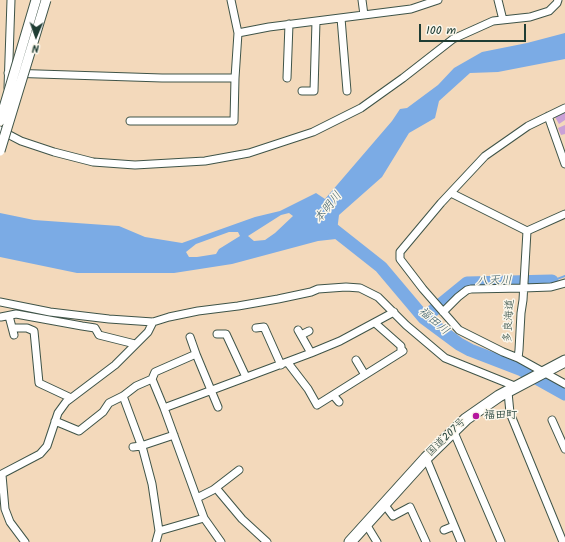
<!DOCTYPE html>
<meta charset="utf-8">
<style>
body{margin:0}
#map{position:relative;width:565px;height:542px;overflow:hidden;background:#f3d9bb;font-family:Kalam,sans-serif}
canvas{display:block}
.north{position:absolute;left:16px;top:16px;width:40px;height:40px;-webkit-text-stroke:3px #fbf7ec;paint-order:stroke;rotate:182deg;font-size:11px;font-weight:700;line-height:16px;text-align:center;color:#1f3d34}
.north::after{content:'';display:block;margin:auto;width:14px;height:18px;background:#1f3d34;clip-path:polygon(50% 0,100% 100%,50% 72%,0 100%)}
.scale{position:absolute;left:419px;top:24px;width:107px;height:18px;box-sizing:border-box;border:2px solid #1f3d34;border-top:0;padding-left:5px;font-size:12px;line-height:14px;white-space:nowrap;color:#1f3d34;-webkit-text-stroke:3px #fbf7ec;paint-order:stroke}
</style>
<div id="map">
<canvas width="565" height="542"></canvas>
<div class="north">N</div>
<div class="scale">100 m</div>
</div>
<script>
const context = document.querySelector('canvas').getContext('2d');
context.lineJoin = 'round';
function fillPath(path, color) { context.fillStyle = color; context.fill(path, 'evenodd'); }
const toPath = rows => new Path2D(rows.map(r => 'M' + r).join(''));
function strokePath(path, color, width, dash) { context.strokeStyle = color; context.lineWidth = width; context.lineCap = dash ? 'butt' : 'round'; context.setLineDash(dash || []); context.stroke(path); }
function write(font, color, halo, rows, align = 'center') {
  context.font = font + ' Kalam,"Klee One",sans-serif'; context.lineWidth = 3; context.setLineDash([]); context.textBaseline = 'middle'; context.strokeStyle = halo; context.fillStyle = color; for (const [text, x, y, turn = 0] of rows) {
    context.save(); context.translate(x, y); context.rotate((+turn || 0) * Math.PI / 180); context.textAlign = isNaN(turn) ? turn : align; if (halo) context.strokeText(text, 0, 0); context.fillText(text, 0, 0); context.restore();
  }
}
fillPath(toPath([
 [565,33,565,59,498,72,470,73,439,101,435,118,409,133,382,177,339,215,336,239,318,241,232,264,174,273,77,273,0,257,0,213,34,220,119,226,145,237,182,243,255,217,280,211,316,193,325,199,392,121,400,109,407,108,438,85,454,68,482,52,527,43],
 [289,213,293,216,275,233,265,240,254,241,248,236,281,215],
 [229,232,238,232,240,236,219,249,216,254,197,257,189,257,186,252,196,244]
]), '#7babe5');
strokePath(toPath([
 [552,281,565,276]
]), '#7babe5', 2);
strokePath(toPath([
 [324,222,381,267,424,318,459,344,470,350,522,370,565,394],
 [424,318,467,283,552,281]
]), '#7babe5', 13);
fillPath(toPath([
 [565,111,565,120,559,124,555,117],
 [565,125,565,134,561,135,558,128]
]), '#caa1d7');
const minor = toPath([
 [362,0,364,15],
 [498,0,503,20],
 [341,18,347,91],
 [238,33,269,27,411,9,438,0],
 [8,73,162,78,235,78],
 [287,78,289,24],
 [8,88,11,0],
 [302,91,314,91,316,21],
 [565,108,528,126,485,156,441,203,405,246,400,252,400,259,423,289,459,330,503,352,518,358,565,384],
 [548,116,565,164],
 [130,121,234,121,235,78,238,33,231,0],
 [0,130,21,141,54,152,93,162,135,165,205,161,249,153,313,132,361,108,403,78,453,39,493,21,530,17,549,11,557,3,558,0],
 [451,193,527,231],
 [0,302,50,312,109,319,153,322,169,317,198,311,238,306,278,299,311,292,318,289,346,287,360,288,378,297,406,325,445,358,517,387],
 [443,312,458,297,467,290,471,289,523,288,551,287,565,283],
 [9,316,14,335],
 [1,317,16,314,82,326,95,328,99,335,135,344],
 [375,323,401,346,401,352],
 [13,328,27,328,34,331,39,383,71,398],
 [256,328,264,327,281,365],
 [298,330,311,353],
 [217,334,226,334,246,377],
 [301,335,309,331],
 [190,337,196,354],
 [518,358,519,350,521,313,523,300,527,231,565,214],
 [356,360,365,375],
 [288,363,308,389,317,405,403,351],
 [152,379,155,372,196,354,218,407],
 [508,392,510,413,563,542],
 [333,395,339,402],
 [123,396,143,450,152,484,159,531,204,518],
 [164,408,311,353,340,341,394,312],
 [552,420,565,449],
 [55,421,79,431,103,412,109,403,123,396,136,386,152,379,164,408,204,518,221,542],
 [453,430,501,542],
 [133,447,141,446,174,435],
 [426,458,461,542],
 [0,475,40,454,47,446,58,413,66,402,115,365,148,332,153,322],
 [2,475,5,509,10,522,25,542],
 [216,488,242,519,267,542],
 [197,498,213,490,239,470],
 [384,504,393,516,410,507,426,542],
 [366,524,377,542],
 [444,530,454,526],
 [156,542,159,531]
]);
const highway = toPath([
 [350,542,426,458,466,419,499,396,565,361]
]);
strokePath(minor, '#3f5448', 9);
strokePath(highway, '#3f5448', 13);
strokePath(minor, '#fff', 7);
strokePath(highway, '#fff', 11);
const majorBridge = toPath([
 [0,121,36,0],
 [0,151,46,0]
]);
strokePath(majorBridge, '#3f5448', 11, []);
strokePath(majorBridge, '#fff', 9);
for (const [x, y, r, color] of [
 [476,416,4,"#b5179e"]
]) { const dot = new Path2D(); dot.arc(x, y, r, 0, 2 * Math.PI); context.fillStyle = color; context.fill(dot); strokePath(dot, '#fbf7ec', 1.5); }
write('11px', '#1f3d34', '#fbf7ec', [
 ["多良海道",510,321,-86],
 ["国道207号",447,438,-44]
]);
write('bold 11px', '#1f3d34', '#fbf7ec', [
 ["福田町",484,416]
], 'left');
write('italic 12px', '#3b5e69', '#fbf7ec', [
 ["本明川",329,208,-51],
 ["八天川",494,282,-1],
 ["福田川",433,322,40]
]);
</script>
